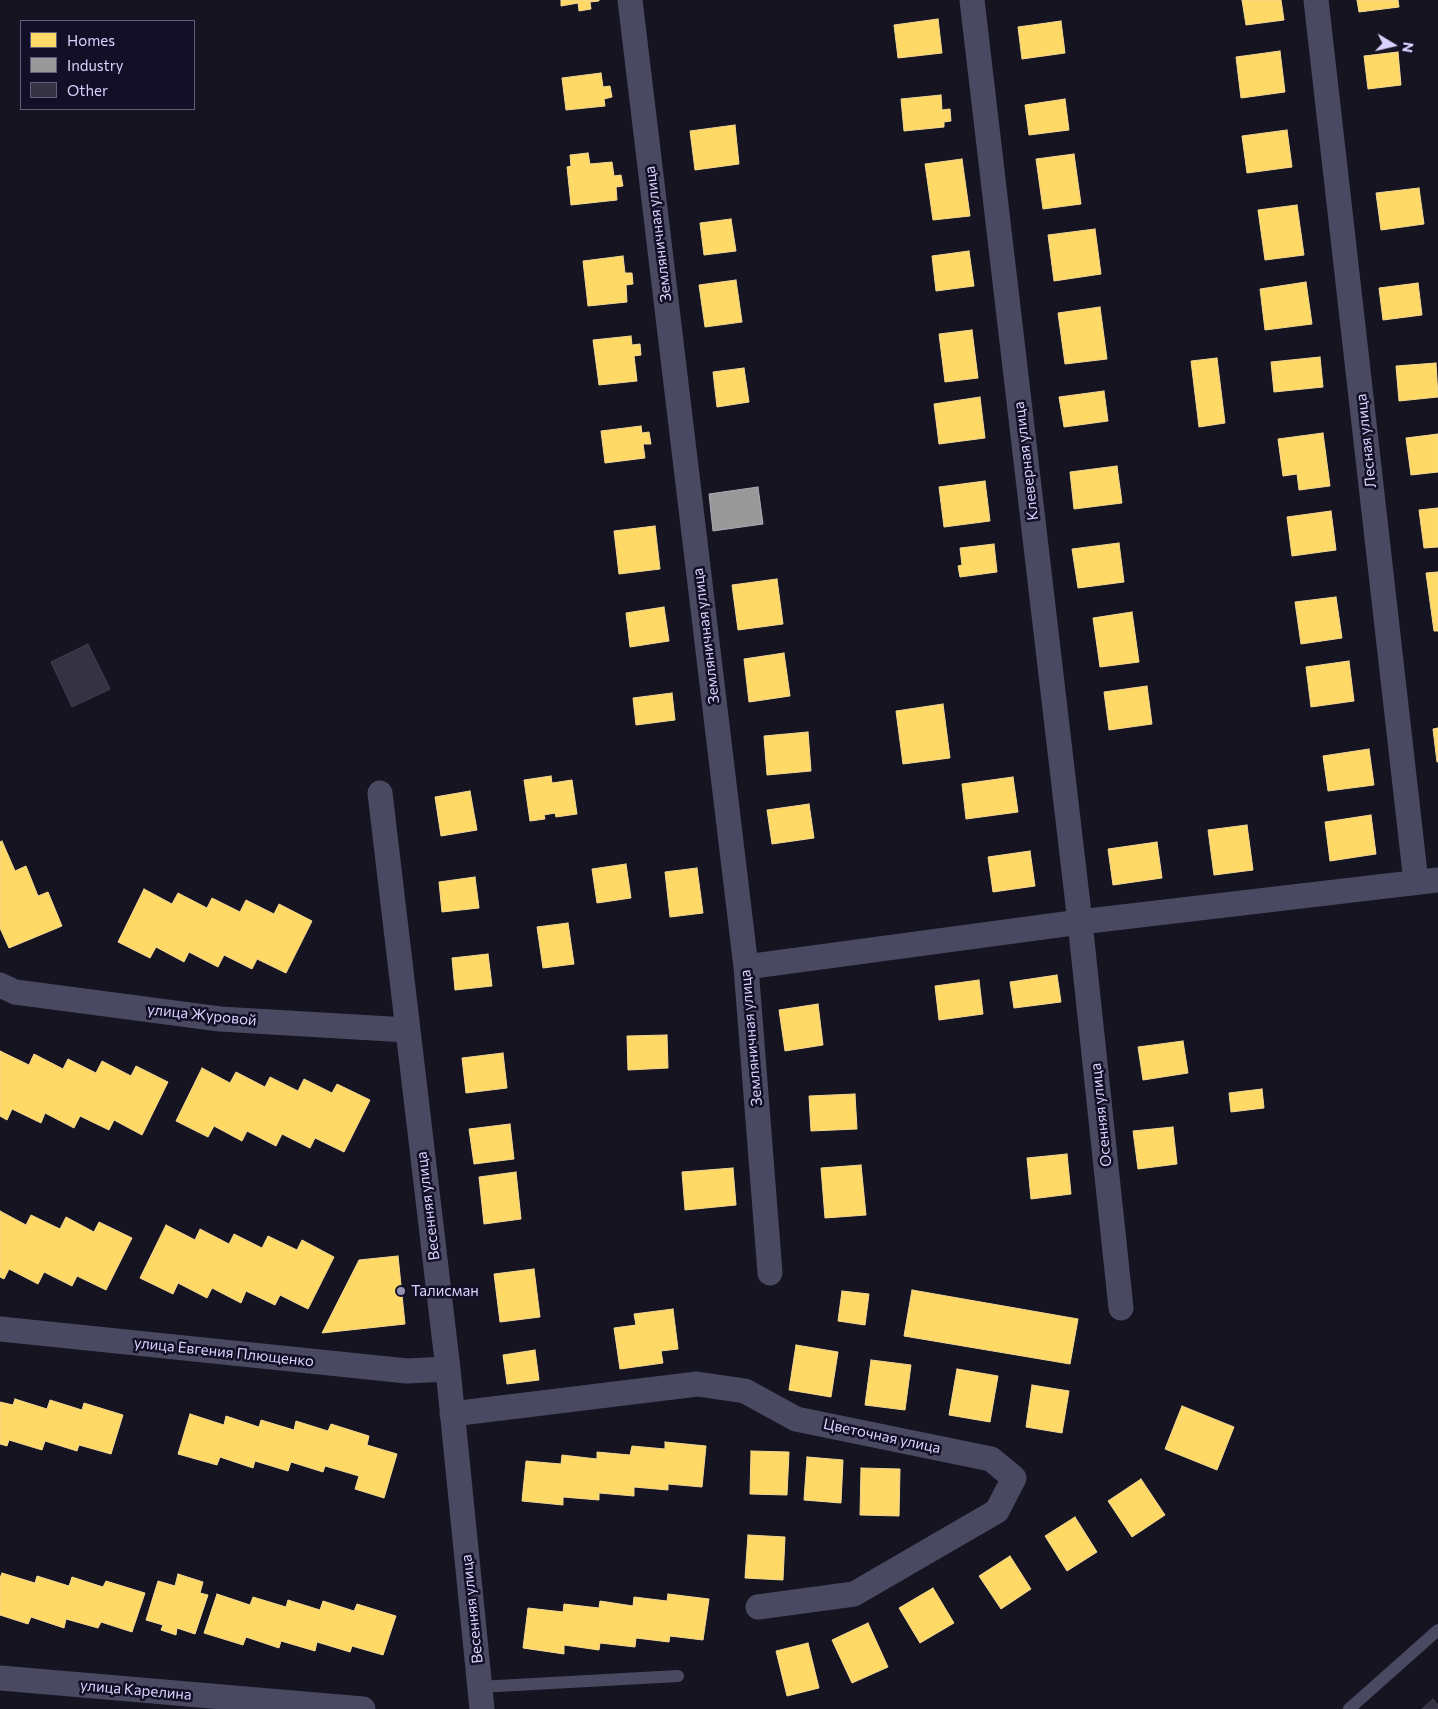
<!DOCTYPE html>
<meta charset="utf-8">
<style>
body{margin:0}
#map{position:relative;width:1438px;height:1709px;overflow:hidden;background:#161421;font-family:Commissioner,sans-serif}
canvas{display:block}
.legend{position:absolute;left:20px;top:20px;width:175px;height:90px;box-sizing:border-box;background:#130f26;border:1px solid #625e7d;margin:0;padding:6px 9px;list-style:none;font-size:15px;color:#d9d4ff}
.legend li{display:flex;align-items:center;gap:10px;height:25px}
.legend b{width:25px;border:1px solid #625e7d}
.north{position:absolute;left:1368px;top:20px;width:50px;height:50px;-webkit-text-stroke:4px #130f26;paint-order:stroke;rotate:99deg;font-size:14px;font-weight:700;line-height:20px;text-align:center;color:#d9d4ff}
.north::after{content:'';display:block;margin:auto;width:18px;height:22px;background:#d9d4ff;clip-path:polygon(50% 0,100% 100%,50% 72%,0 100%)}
</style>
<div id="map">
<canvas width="1438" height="1709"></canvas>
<ul class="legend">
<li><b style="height:14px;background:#ffd966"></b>Homes</li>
<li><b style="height:14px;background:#999"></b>Industry</li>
<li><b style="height:14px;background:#343243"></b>Other</li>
</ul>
<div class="north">N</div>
</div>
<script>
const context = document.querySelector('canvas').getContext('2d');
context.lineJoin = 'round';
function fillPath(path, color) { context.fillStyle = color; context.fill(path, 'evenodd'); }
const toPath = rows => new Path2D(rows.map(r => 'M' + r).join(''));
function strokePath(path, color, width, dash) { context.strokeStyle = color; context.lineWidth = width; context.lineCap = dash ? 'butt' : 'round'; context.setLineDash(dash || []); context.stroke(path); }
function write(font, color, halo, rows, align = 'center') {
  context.font = font + ' Commissioner,sans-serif'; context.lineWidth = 5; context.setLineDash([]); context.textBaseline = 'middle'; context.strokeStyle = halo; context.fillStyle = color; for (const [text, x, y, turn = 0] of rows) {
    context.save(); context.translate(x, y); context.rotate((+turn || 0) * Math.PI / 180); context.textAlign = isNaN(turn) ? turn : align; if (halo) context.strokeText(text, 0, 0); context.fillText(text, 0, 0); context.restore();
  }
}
const homes = toPath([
 [561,0,599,0,599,1,590,2,591,9,579,11,578,3,561,6,561,0],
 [1242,0,1281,0,1284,20,1246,25,1242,0],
 [1357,0,1398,0,1399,7,1359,12,1357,0],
 [938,19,942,53,898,58,894,25,938,19],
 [1061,21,1065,53,1022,59,1018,27,1061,21],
 [1280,51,1285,92,1241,98,1236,57,1280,51],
 [1398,52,1401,85,1368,89,1364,56,1398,52],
 [601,73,603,87,610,86,612,97,604,99,605,106,566,110,562,78,601,73],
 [941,95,942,110,950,109,951,121,944,122,944,127,904,131,901,99,941,95],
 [1065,99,1069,130,1029,135,1025,105,1065,99],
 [735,125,739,164,695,170,690,131,735,125],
 [1287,130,1292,167,1247,173,1242,136,1287,130],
 [588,153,590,164,612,162,614,176,621,175,623,186,616,187,617,200,571,205,567,167,571,166,570,155,588,153],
 [1074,154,1081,204,1043,209,1036,159,1074,154],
 [962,159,970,216,933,220,925,164,962,159],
 [1419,188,1424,224,1381,230,1376,193,1419,188],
 [1297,205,1304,255,1265,260,1258,210,1297,205],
 [731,219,736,251,704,255,700,223,731,219],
 [1095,229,1101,274,1054,281,1048,235,1095,229],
 [969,251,974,286,936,291,932,256,969,251],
 [623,256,625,273,632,273,633,284,626,285,627,302,588,306,583,261,623,256],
 [736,280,742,322,705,327,699,285,736,280],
 [1306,282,1312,324,1265,330,1260,289,1306,282],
 [1418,283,1422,315,1383,320,1379,288,1418,283],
 [1100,307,1107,359,1065,364,1058,313,1100,307],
 [972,330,978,378,945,382,939,334,972,330],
 [631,336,632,345,640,344,641,355,634,356,637,381,599,385,593,340,631,336],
 [1320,357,1323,387,1274,392,1271,362,1320,357],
 [1217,358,1225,423,1199,427,1191,361,1217,358],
 [1436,363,1438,397,1399,401,1396,366,1436,363],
 [744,368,749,402,717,407,713,372,744,368],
 [1104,391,1108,421,1064,427,1059,397,1104,391],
 [980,397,985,438,939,444,934,404,980,397],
 [641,426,642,433,649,432,651,444,643,444,645,458,605,463,601,431,641,426],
 [1323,433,1330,486,1299,490,1297,474,1283,476,1278,439,1323,433],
 [1438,434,1438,472,1411,475,1406,438,1438,434],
 [1117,466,1122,503,1074,509,1070,472,1117,466],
 [985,481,990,521,944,527,939,487,985,481],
 [1438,508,1438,547,1424,548,1419,510,1438,508],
 [1331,511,1336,550,1292,556,1287,517,1331,511],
 [655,526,660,569,619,574,614,531,655,526],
 [1119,543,1124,582,1078,588,1072,549,1119,543],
 [994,544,997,572,960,577,958,566,962,565,960,548,994,544],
 [1438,572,1438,631,1434,631,1426,573,1438,572],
 [777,579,783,624,738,630,732,585,777,579],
 [1336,597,1342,638,1301,644,1295,602,1336,597],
 [664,607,669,641,630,647,626,613,664,607],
 [1132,612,1139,662,1100,667,1093,618,1132,612],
 [784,653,790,696,749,702,744,659,784,653],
 [1349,661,1354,701,1311,707,1306,667,1349,661],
 [1147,686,1152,724,1109,730,1104,692,1147,686],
 [672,693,675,720,636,725,633,698,672,693],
 [943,704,950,758,903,764,896,711,943,704],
 [1438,728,1438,762,1437,762,1433,729,1438,728],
 [808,732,811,771,767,775,764,736,808,732],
 [1369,749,1374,785,1328,791,1323,756,1369,749],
 [551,776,552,783,572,780,577,814,556,817,555,813,544,815,545,819,530,821,524,780,551,776],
 [1013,777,1018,812,966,819,962,784,1013,777],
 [470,791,477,830,441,836,435,797,470,791],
 [809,804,814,838,772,844,767,810,809,804],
 [1371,815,1376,854,1330,861,1325,822,1371,815],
 [1247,825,1253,870,1214,875,1208,830,1247,825],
 [2,841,15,871,26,866,38,896,48,892,62,926,9,948,0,928,0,842,2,841],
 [1157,842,1162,878,1113,885,1108,849,1157,842],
 [1030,851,1035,886,993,892,988,857,1030,851],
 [626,864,631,898,597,903,592,869,626,864],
 [697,868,703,913,670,917,665,872,697,868],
 [475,877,479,908,442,912,439,882,475,877],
 [144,889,172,904,178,893,207,908,212,898,240,912,246,900,274,914,279,904,312,921,286,973,257,959,252,969,224,955,218,967,189,952,184,962,156,947,150,958,118,942,144,889],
 [568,923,574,964,543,968,537,927,568,923],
 [488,954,492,986,455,990,452,958,488,954],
 [1057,975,1061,1002,1014,1008,1010,982,1057,975],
 [979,980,983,1014,939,1020,935,986,979,980],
 [818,1004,823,1045,785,1051,779,1010,818,1004],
 [667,1035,668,1068,628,1070,627,1036,667,1035],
 [1183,1041,1188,1073,1143,1080,1138,1047,1183,1041],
 [0,1051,29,1065,34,1054,63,1069,68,1059,96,1073,102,1061,131,1076,136,1066,168,1082,142,1135,114,1120,109,1130,80,1116,74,1128,45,1113,41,1123,12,1109,7,1120,0,1116,0,1051],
 [503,1053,507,1088,466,1093,462,1058,503,1053],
 [202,1068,230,1083,236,1072,265,1087,270,1077,298,1091,304,1079,332,1093,337,1084,370,1100,344,1152,315,1138,310,1148,282,1134,276,1146,247,1131,242,1141,214,1126,208,1137,176,1121,202,1068],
 [1262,1089,1264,1108,1231,1112,1229,1093,1262,1089],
 [855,1094,857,1129,811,1131,809,1096,855,1094],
 [510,1124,514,1159,474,1164,469,1129,510,1124],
 [1173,1127,1177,1164,1138,1169,1133,1131,1173,1127],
 [1067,1154,1071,1194,1031,1199,1027,1158,1067,1154],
 [861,1165,866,1215,825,1218,821,1168,861,1165],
 [733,1168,736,1205,685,1210,682,1172,733,1168],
 [516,1172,521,1219,484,1224,479,1177,516,1172],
 [0,1211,26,1225,31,1215,60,1229,66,1217,94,1232,99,1222,132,1238,106,1290,77,1276,72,1286,44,1272,38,1284,9,1269,4,1279,0,1277,0,1211],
 [166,1225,195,1240,200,1229,229,1244,234,1234,262,1248,268,1236,297,1250,302,1240,334,1257,308,1309,280,1295,275,1305,246,1291,241,1303,212,1288,207,1298,178,1283,173,1294,140,1278,166,1225],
 [398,1256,405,1324,322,1333,359,1260,398,1256],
 [534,1269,540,1317,500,1322,494,1274,534,1269],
 [912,1290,1078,1319,1070,1364,904,1336,912,1290],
 [842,1291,869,1294,865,1325,838,1321,842,1291],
 [673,1309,678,1349,661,1351,663,1363,620,1369,614,1328,636,1325,634,1314,673,1309],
 [796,1345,838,1352,831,1397,789,1390,796,1345],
 [535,1350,539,1380,507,1384,503,1355,535,1350],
 [871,1360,911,1365,905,1410,865,1405,871,1360],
 [957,1369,998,1376,990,1422,949,1415,957,1369],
 [1032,1385,1069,1391,1062,1433,1026,1427,1032,1385],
 [15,1399,47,1409,50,1400,82,1410,84,1403,123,1415,111,1454,79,1445,77,1451,45,1441,42,1450,9,1440,7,1446,0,1444,0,1402,13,1405,15,1399],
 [1182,1406,1234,1427,1217,1470,1165,1449,1182,1406],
 [190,1414,224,1425,226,1416,259,1427,261,1420,294,1430,296,1421,328,1431,331,1424,369,1436,367,1445,397,1454,384,1498,355,1489,359,1476,325,1466,323,1472,291,1462,288,1471,255,1461,253,1468,220,1457,217,1465,178,1454,190,1414],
 [665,1442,706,1446,702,1487,668,1484,668,1490,634,1487,634,1496,599,1493,599,1500,563,1497,563,1505,522,1501,526,1461,561,1464,562,1455,597,1459,597,1452,630,1455,632,1446,665,1449,665,1442],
 [751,1451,789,1452,787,1495,750,1494,751,1451],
 [807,1457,843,1460,841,1503,804,1500,807,1457],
 [861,1468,900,1469,899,1516,860,1515,861,1468],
 [1141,1479,1165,1515,1132,1537,1108,1501,1141,1479],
 [1075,1517,1097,1552,1067,1571,1045,1536,1075,1517],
 [748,1535,785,1537,783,1580,745,1578,748,1535],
 [1010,1556,1031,1589,1001,1609,979,1576,1010,1556],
 [2,1573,35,1583,37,1576,69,1586,72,1577,103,1587,106,1581,145,1593,132,1632,101,1622,98,1628,66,1619,64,1628,31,1617,28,1624,0,1615,0,1578,2,1573],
 [178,1574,203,1582,200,1593,208,1595,195,1634,177,1628,176,1635,161,1630,163,1625,146,1620,158,1581,175,1586,178,1574],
 [933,1588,954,1623,920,1643,899,1608,933,1588],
 [217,1594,250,1605,253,1597,286,1607,288,1600,320,1610,323,1601,354,1611,357,1604,396,1616,383,1655,352,1646,350,1652,317,1642,315,1651,281,1641,279,1648,246,1637,243,1645,204,1633,217,1594],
 [668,1594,709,1599,703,1640,670,1636,669,1642,636,1638,635,1647,600,1643,599,1650,564,1645,564,1654,523,1648,528,1608,563,1612,564,1604,599,1608,600,1601,633,1606,634,1597,667,1601,668,1594],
 [868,1623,888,1667,852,1683,832,1640,868,1623],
 [808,1643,819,1688,787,1696,776,1651,808,1643]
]);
fillPath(homes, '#ffd966');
strokePath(homes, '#f4d894', 1);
const industry = toPath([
 [758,487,763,524,713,531,709,494,758,487]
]);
fillPath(industry, '#999');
strokePath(industry, '#acabb8', 1);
const building = toPath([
 [88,644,110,689,72,707,51,662,88,644],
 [1433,1699,1438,1705,1438,1709,1422,1709,1433,1699]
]);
fillPath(building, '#343243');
strokePath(building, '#433f54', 1);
strokePath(toPath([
 [479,1687,678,1676],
 [1349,1709,1438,1630]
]), '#4a4962', 12);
strokePath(toPath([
 [630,0,746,967,770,1273],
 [972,0,1080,922,1121,1308],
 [1316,0,1416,882],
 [380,793,448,1369,482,1709],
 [746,967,1080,922,1438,880],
 [0,985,15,992,220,1019,407,1030],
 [0,1329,407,1371,448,1369],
 [452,1414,697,1384,745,1391,796,1419,991,1459,1014,1478,997,1511,854,1594,758,1607],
 [0,1678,363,1709]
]), '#4a4962', 25);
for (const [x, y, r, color] of [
 [401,1291,5,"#9591b1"]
]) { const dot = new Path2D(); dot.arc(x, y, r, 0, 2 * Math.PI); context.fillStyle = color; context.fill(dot); strokePath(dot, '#130f26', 2); }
write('15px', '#d9d4ff', '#130f26', [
 ["Земляничная улица",658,234,-97],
 ["Лесная улица",1366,441,-96],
 ["Клеверная улица",1026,461,-97],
 ["Земляничная улица",706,636,-97],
 ["улица Журовой",202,1015,6],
 ["Земляничная улица",751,1038,-95],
 ["Осенняя улица",1101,1115,-96],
 ["Весенняя улица",428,1206,-97],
 ["улица Евгения Плющенко",224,1352,6],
 ["Цветочная улица",882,1436,12],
 ["Весенняя улица",472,1609,-96],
 ["улица Карелина",136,1690,5]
]);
write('15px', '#d9d4ff', '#130f26', [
 ["Талисман",411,1291]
], 'left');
</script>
